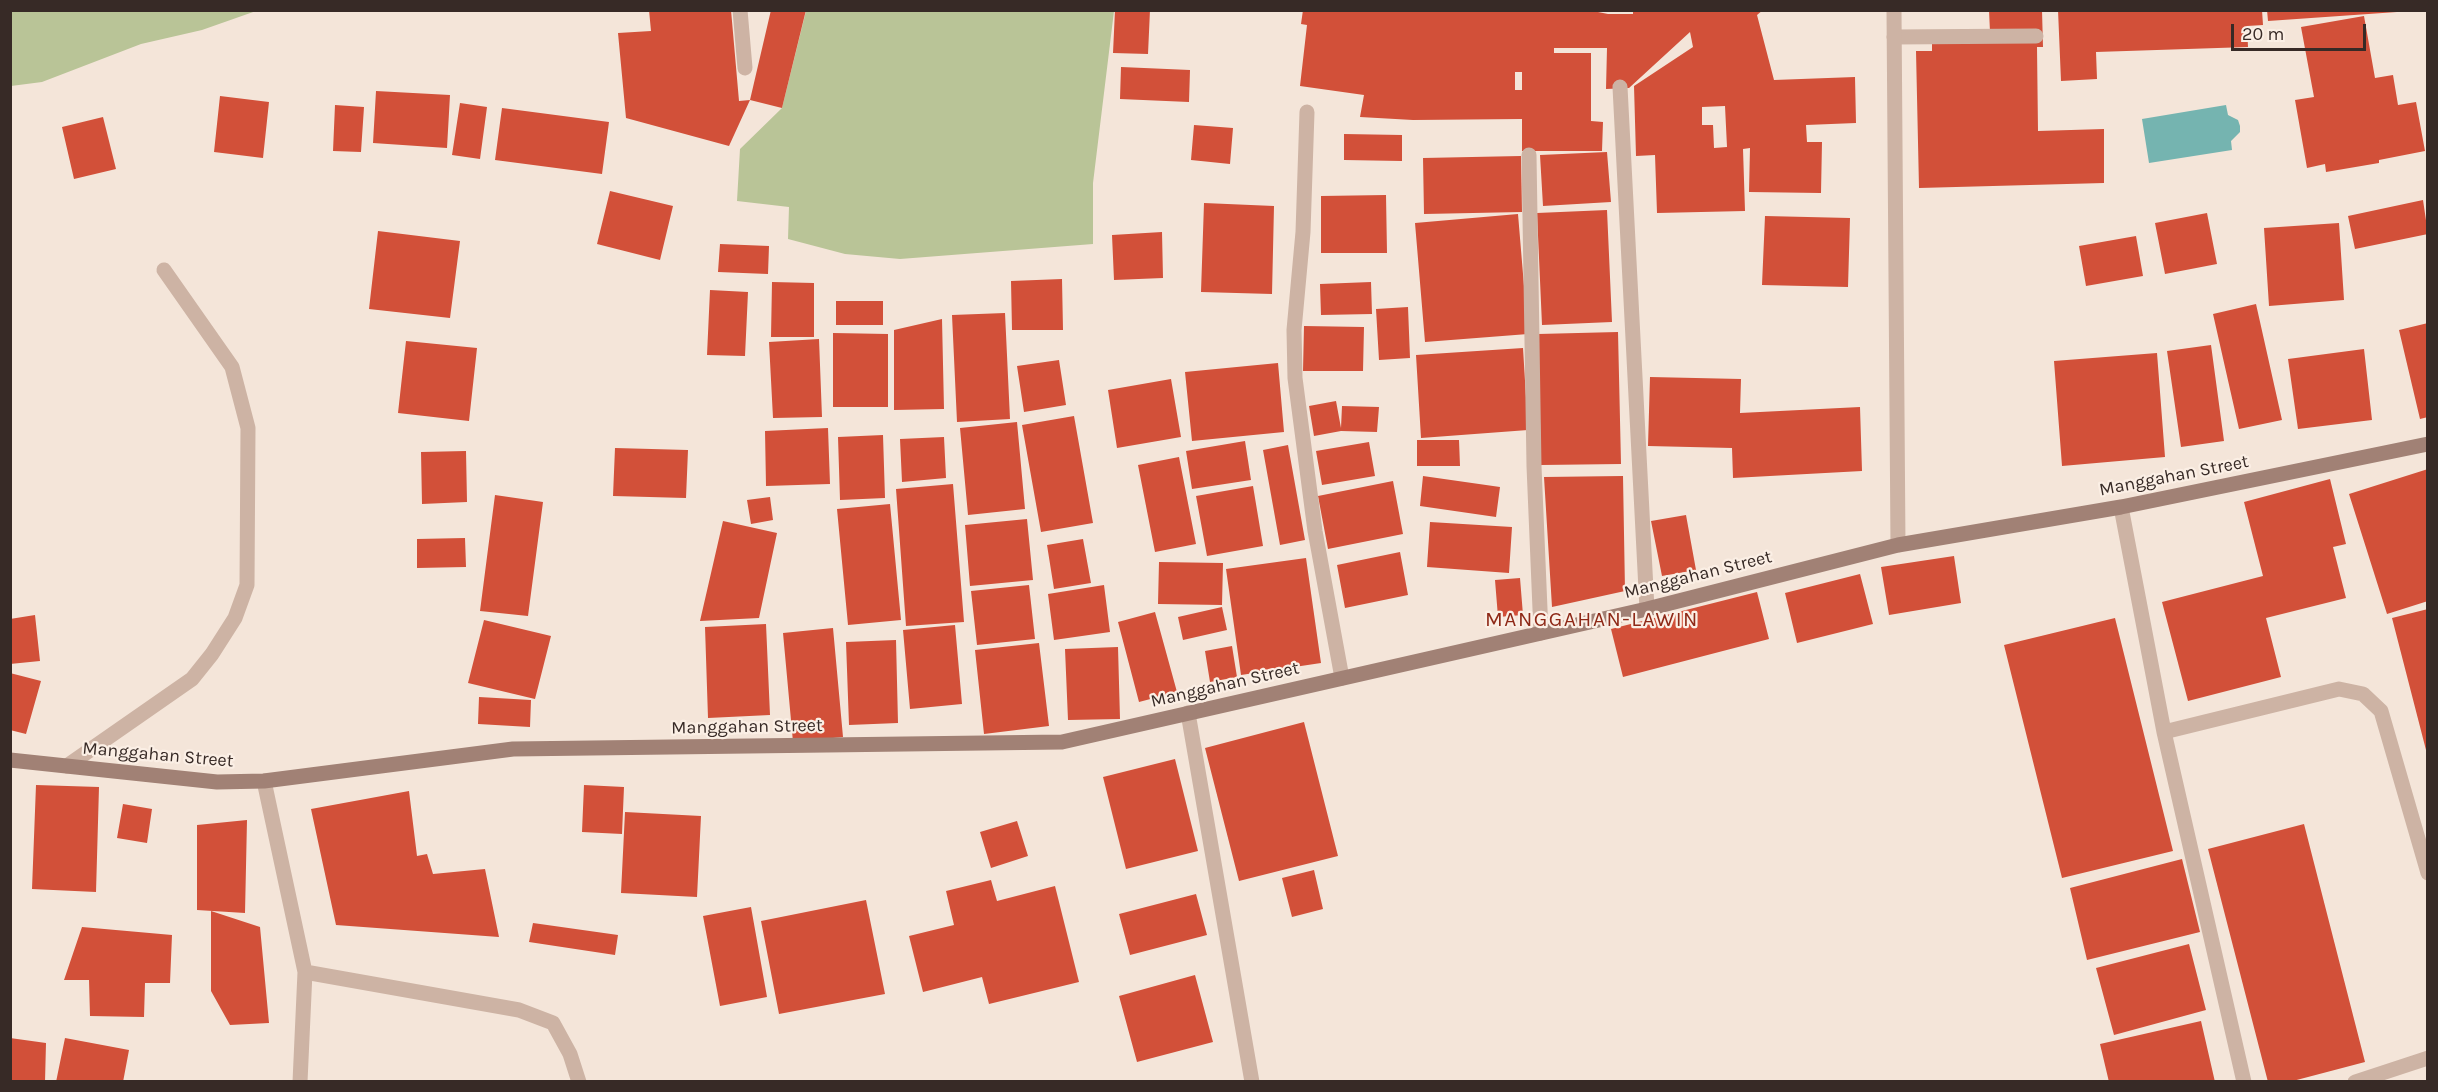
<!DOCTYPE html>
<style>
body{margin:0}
#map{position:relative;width:2438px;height:1092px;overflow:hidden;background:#f4e5d9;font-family:Karla,sans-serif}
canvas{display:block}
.frame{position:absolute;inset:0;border:12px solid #372a26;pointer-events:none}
.scale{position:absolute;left:2231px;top:24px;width:135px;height:27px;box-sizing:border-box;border:3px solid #372a26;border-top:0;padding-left:8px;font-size:18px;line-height:21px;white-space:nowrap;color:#372a26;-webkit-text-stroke:4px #fbefe5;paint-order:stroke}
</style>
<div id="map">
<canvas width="2438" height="1092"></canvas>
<div class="frame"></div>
<div class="scale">20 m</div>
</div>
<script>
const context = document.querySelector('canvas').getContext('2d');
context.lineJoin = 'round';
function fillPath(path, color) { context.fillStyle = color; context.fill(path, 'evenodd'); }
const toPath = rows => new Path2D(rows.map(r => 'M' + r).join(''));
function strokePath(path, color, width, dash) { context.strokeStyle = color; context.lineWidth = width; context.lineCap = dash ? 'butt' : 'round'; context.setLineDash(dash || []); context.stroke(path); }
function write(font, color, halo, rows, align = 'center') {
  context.font = font + ' Karla,sans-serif'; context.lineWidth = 4.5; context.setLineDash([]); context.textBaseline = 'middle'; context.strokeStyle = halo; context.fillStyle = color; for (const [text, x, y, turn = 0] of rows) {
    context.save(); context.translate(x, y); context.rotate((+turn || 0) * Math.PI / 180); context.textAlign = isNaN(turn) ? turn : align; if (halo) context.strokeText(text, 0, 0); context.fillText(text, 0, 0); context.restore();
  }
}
fillPath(toPath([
 [10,11,11,10,256,11,202,30,141,44,42,82,11,86],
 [806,11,1114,11,1093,183,1093,244,900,259,845,254,788,239,789,207,737,201,740,149,782,108]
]), '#b9c497');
fillPath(toPath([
 [2226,105,2228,115,2238,120,2240,126,2240,132,2231,141,2232,150,2149,163,2142,119]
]), '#75b4b0');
fillPath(toPath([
 [649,10,731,10,739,101,750,100,729,146,626,118,618,33,651,31],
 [771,10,806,10,782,108,750,100],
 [1115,10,1150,10,1148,54,1113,53],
 [1303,10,1588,10,1608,14,1633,14,1633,10,1763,10,1757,15,1774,80,1855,77,1856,123,1806,125,1807,142,1822,142,1821,193,1749,192,1750,148,1743,149,1745,211,1657,213,1655,155,1636,156,1634,86,1693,47,1690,32,1629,88,1606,89,1607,48,1554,48,1554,53,1591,53,1591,121,1603,122,1602,151,1522,151,1522,119,1413,120,1360,117,1364,95,1300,86,1307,25,1301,24],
 [1515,72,1522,72,1522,90,1515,90],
 [1725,106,1727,147,1714,148,1713,125,1702,125,1702,107],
 [1989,10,2042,10,2043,47,2037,47,2038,131,2104,129,2104,183,1919,188,1916,51,1932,51,1932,34,1990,32],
 [2058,10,2262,10,2263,25,2247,26,2248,47,2096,52,2097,79,2061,81],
 [2267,10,2397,10,2397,12,2268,21],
 [2364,16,2375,78,2393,75,2398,105,2416,102,2425,151,2379,160,2379,163,2326,172,2325,164,2307,168,2295,100,2314,97,2301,27],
 [1121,67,1190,70,1189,102,1120,99],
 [376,91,450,95,447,148,373,143],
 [220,96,269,102,263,158,214,152],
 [460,103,487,107,480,159,452,155],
 [335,105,364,107,361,152,333,151],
 [502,108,609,122,602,174,495,160],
 [103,117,116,169,74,179,62,127],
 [1194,125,1233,128,1230,164,1191,160],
 [1344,134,1402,135,1402,161,1344,160],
 [1607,152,1611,202,1543,206,1540,155],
 [1521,156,1522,212,1424,214,1423,158],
 [610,191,673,206,660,260,597,244],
 [1386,195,1387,253,1321,253,1321,196],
 [2423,200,2428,234,2355,249,2348,216],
 [1204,203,1274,206,1272,294,1201,292],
 [1607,210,1612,322,1542,325,1537,213],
 [2207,213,2217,264,2165,274,2155,223],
 [1518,214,1528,334,1425,342,1415,223],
 [1765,216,1850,218,1848,287,1762,285],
 [2339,223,2344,300,2269,306,2264,228],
 [378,231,460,241,450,318,369,309],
 [1162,232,1163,278,1114,280,1112,235],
 [2136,236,2143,276,2086,286,2079,246],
 [720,244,769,246,768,274,718,272],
 [1062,279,1063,330,1012,330,1011,281],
 [772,282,814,283,814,337,771,337],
 [1371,282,1372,314,1321,315,1320,284],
 [710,290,748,292,745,356,707,355],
 [836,301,883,301,883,325,836,325],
 [2256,304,2282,420,2239,429,2213,314],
 [1408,307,1410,358,1379,360,1376,309],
 [1005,313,1010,419,957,422,952,315],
 [942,319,944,409,894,410,894,330],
 [2428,323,2428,417,2420,419,2399,330],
 [1304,326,1364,327,1363,371,1303,371],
 [1618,332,1621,464,1541,465,1538,334],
 [833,333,888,334,888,407,833,407],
 [819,339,822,417,773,418,769,342],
 [406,341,477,348,469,421,398,413],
 [2211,345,2224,441,2181,447,2167,351],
 [1523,348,1528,430,1421,438,1416,355],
 [2364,349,2372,420,2298,429,2288,359],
 [2157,353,2165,457,2062,466,2054,361],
 [1059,360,1066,405,1024,412,1017,366],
 [1278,363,1284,432,1192,441,1185,372],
 [1650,377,1741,379,1740,413,1860,407,1862,471,1733,478,1732,448,1648,446],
 [1171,379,1181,437,1117,448,1108,390],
 [1336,401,1341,428,1342,406,1379,407,1377,432,1341,431,1314,436,1309,406],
 [1074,416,1093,523,1041,532,1022,425],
 [1017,422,1025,509,968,515,960,428],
 [828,428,830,484,766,486,765,431],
 [883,435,885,498,840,500,838,437],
 [944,437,946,478,902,482,900,439],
 [1417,440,1459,440,1460,466,1417,466],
 [1245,441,1251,480,1192,489,1186,451],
 [1369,442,1375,476,1322,485,1316,451],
 [1288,445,1305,540,1280,545,1263,450],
 [615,448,688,450,686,498,613,496],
 [466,451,467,502,422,504,421,452],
 [1179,457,1196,544,1155,552,1138,465],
 [2428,469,2428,601,2387,614,2349,494],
 [1423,476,1500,487,1496,517,1420,506],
 [1623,476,1625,591,1552,607,1544,477],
 [2330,479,2346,544,2333,547,2346,598,2266,618,2281,677,2188,701,2162,602,2263,576,2244,502],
 [1393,481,1403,534,1328,549,1318,496],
 [953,484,964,622,906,626,896,489],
 [1253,486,1263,546,1207,556,1196,496],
 [495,495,543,502,528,616,480,611],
 [770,497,773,520,751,524,747,500],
 [890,504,901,620,848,625,837,509],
 [1686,515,1696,570,1662,576,1651,521],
 [1027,519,1033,580,970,586,965,525],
 [723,521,777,533,759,618,700,621],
 [1430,522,1512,527,1509,573,1427,567],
 [465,538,466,567,417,568,417,539],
 [1083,539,1091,583,1054,589,1047,545],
 [1400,552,1408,595,1345,608,1337,565],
 [1954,556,1961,603,1889,615,1881,567],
 [1306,558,1321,663,1241,675,1226,569],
 [1159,562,1223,563,1222,605,1158,604],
 [1860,574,1873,624,1797,643,1785,593],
 [1520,578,1523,615,1498,617,1495,580],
 [1029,585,1035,639,977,645,971,591],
 [1104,585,1110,632,1054,640,1048,594],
 [1757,592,1769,639,1623,677,1611,629],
 [1222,607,1227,630,1183,640,1178,617],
 [2428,609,2428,750,2426,750,2392,618],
 [1155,612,1177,692,1139,702,1118,622],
 [35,615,40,661,10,664,10,619],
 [2115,618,2173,851,2062,878,2004,645],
 [484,620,551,636,535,699,468,683],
 [766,624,770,715,708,718,705,627],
 [955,625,962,704,910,709,903,630],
 [833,628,843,737,793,742,783,633],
 [896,640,898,723,849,725,846,642],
 [1039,643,1049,726,984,734,975,650],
 [1232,646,1237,677,1210,682,1205,651],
 [1118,647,1120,719,1068,720,1065,649],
 [10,673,41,681,26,734,10,730],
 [479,697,531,700,530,727,478,724],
 [1304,722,1338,856,1239,881,1205,748],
 [1175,759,1198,851,1126,869,1103,777],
 [36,785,99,787,96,892,32,889],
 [584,785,624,787,622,834,582,832],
 [409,791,417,856,427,854,433,874,485,869,499,937,336,925,311,809],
 [123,804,152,809,147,843,117,838],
 [625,812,701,816,697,897,621,893],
 [247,820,245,913,197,910,197,825],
 [1017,821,1028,856,991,868,980,832],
 [2304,824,2365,1062,2289,1082,2268,1082,2208,849],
 [2182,859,2200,932,2087,960,2070,888],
 [1314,870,1323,909,1292,917,1282,878],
 [991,880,997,901,1055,886,1079,982,989,1004,982,977,923,992,909,936,954,925,946,891],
 [1196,894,1207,935,1130,955,1119,914],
 [866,900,885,994,779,1014,761,921],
 [751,907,767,997,720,1006,703,916],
 [211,911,260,927,269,1023,230,1025,211,991],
 [533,923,618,935,615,955,529,942],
 [82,927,172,935,170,983,145,983,144,1017,90,1016,89,980,64,980],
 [2189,944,2206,1010,2114,1035,2096,968],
 [1195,975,1213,1042,1137,1062,1119,996],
 [2201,1021,2215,1082,2109,1082,2100,1044],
 [10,1038,46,1043,45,1082,10,1082],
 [65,1038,129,1050,123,1082,56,1082]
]), '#d25039');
strokePath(toPath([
 [1894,37,2036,36],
 [67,766,192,679,212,654,235,618,247,585,248,428,232,367,164,270]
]), '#cdb3a4', 15);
strokePath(toPath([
 [740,10,745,68],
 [1894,10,1898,545],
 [1620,87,1647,609],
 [1307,112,1303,232,1294,330,1295,378,1315,531,1342,678],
 [1529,155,1534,466,1541,633],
 [2121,507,2164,732,2244,1082],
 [1188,713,1252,1082],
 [2164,732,2339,689,2363,694,2381,711,2428,873],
 [264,781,305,972,300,1082],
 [305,972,519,1010,553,1023,570,1054,579,1082],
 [2355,1082,2428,1058]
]), '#cdb3a4', 15);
strokePath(toPath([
 [10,760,217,782,264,781,513,749,1062,742,1647,609,1898,545,2121,507,2428,444]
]), '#a18175', 15);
write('18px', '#372a26', '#fbefe5', [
 ["Manggahan Street",2174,476,-11],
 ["Manggahan Street",1698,575,-14],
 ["Manggahan Street",1225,685,-13],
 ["Manggahan Street",747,727,-1],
 ["Manggahan Street",158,755,5]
]);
context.letterSpacing = '1.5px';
write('21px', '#8e2917', '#fbefe5', [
 ["MANGGAHAN-LAWIN",1592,620]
]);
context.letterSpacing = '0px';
</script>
